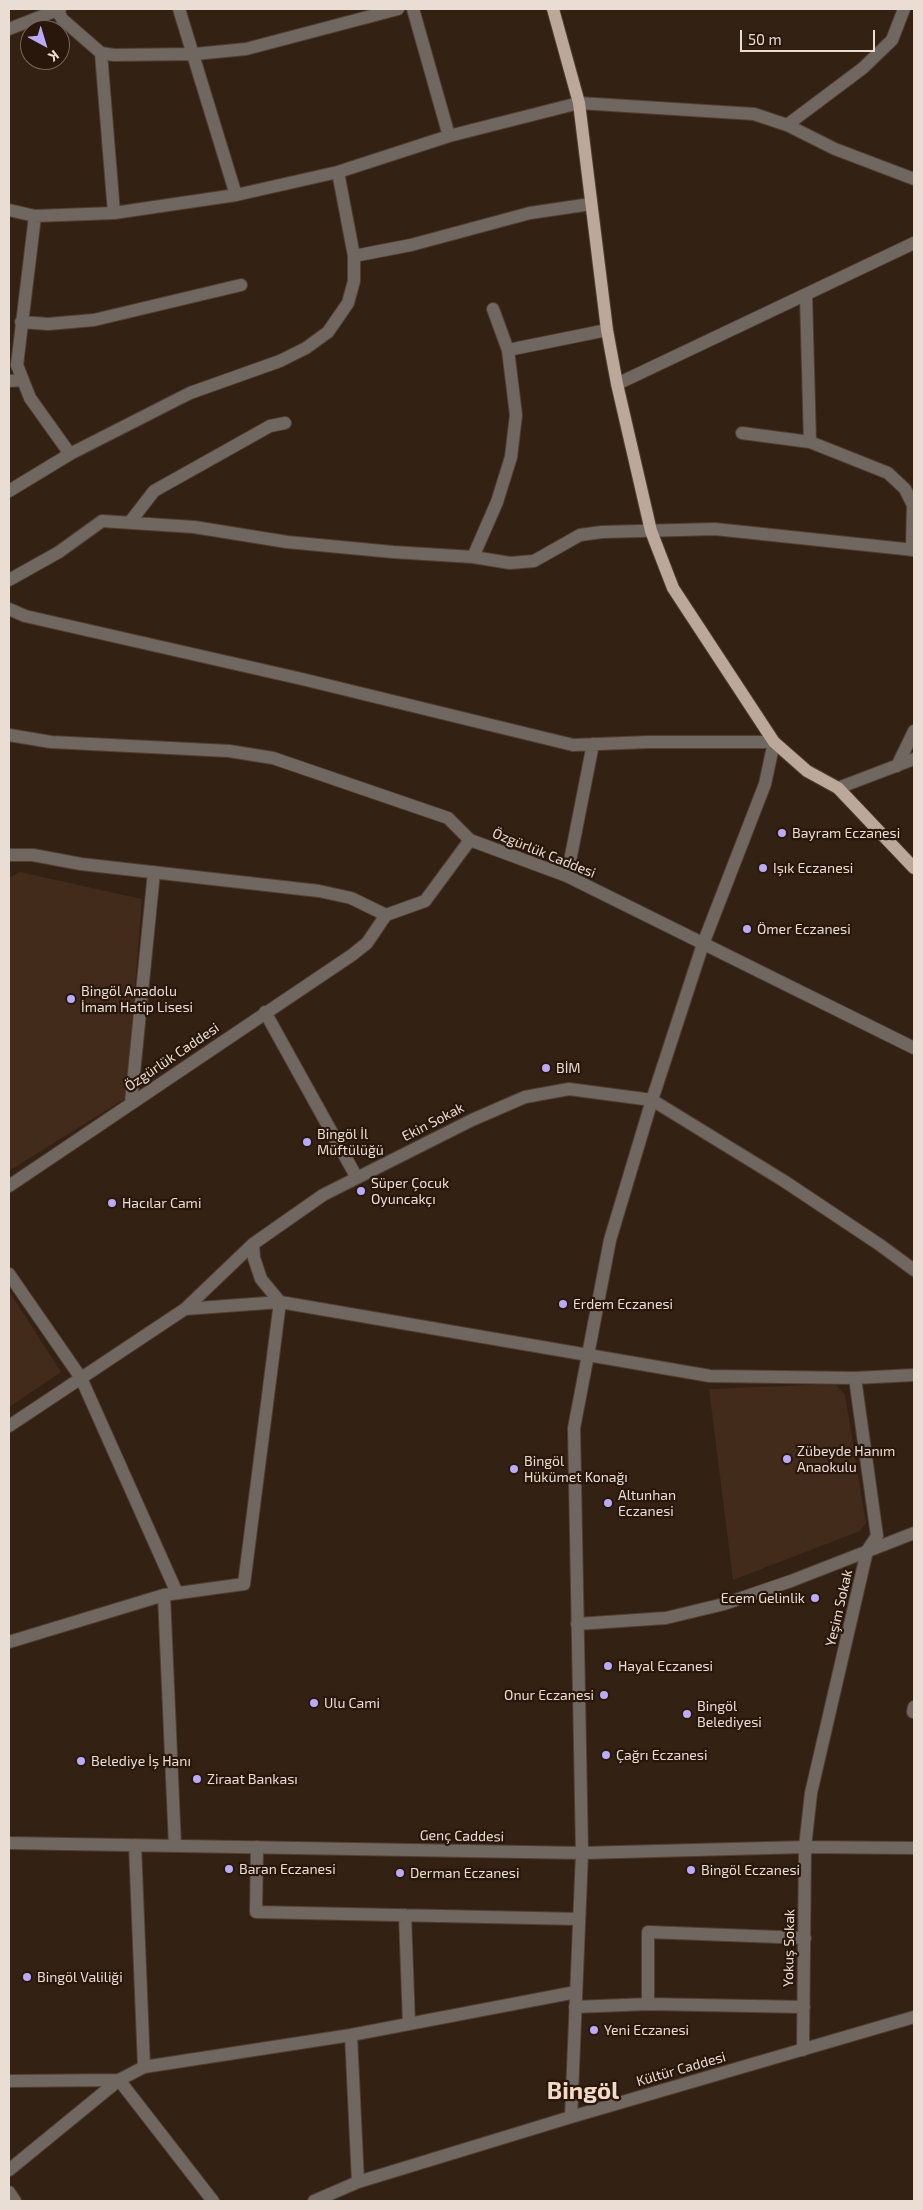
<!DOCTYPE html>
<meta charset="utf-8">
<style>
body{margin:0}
#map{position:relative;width:923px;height:2210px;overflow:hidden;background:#332114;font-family:"Exo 2",sans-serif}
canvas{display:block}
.frame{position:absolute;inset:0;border:10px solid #e9ddd4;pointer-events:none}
.north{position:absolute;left:20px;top:20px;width:50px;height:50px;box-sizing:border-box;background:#28170a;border:1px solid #75665b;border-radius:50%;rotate:141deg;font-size:14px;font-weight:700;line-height:20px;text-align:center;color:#e9ddd4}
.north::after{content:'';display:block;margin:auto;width:18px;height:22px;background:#b9abf7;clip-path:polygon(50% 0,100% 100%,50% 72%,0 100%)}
.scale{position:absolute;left:740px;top:30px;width:135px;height:22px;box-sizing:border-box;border:2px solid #e9ddd4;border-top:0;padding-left:6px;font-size:15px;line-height:18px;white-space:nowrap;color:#e9ddd4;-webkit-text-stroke:4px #28170a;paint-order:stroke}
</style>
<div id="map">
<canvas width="923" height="2210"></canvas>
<div class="frame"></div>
<div class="north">K</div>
<div class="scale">50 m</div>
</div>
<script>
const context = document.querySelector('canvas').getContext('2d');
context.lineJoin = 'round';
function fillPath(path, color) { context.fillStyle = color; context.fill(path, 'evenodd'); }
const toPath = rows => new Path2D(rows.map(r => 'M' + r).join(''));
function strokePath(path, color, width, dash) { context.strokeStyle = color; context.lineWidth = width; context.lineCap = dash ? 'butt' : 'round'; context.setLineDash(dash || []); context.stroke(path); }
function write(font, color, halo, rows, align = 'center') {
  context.font = font + ' "Exo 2",sans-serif'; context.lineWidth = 4.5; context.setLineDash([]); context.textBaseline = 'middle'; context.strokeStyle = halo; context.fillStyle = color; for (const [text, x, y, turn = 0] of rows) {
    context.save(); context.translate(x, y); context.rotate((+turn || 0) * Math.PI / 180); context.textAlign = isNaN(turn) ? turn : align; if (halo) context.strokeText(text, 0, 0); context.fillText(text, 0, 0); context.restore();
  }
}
fillPath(toPath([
 [20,872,142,899,126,1098,9,1171,9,878],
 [9,1291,61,1372,9,1407],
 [835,1384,845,1395,866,1523,860,1531,733,1580,709,1389]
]), '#422b1b');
const minor = toPath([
 [57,9,62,19,101,53,114,213],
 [179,9,236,195],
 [413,9,449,136],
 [9,29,60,9],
 [101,53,114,55,195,54,246,49,398,9],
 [787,125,863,68,892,40,904,9],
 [9,210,35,216,114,213,236,195,338,172,449,136,579,103,754,114,787,125,835,149,914,179],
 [35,216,17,365,30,398,70,454],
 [354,256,411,245,530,213,591,204],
 [806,295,810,442],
 [21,322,48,324,94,320,241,285],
 [508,350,607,330],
 [9,381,22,380],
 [617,384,914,243],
 [742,433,810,442,888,473,905,489,913,505,912,550],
 [9,491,70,454,190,393,280,361,306,348,328,332,348,303,354,281,354,256,338,172],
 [130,522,154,491,270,426,285,423],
 [473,557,497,502,511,457,516,415,508,350,493,309],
 [9,580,59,552,102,521,194,527,287,542,393,552,473,557,510,563,534,561,580,535,602,532,715,529,914,550],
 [9,609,25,616,302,679,573,745,649,742,774,742,765,784,703,944,652,1100,610,1240,574,1428,582,1853,571,2117],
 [9,735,51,742,229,751,273,758,448,818,470,840],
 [897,766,914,731],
 [838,788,914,759],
 [9,855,33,855,81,864,319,891,351,898,386,915],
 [567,876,593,744],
 [265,1012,357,1178],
 [131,1103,154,872],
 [9,1186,352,955,367,943,386,915,425,901,470,840,567,876,914,1048],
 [9,1274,81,1378,177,1593],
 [185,1309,253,1244,323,1195,472,1120,525,1097,569,1089,652,1100,784,1181,880,1245,914,1270],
 [9,1426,185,1309,280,1302,710,1376,855,1378,914,1375],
 [164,1595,175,1846],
 [577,1624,666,1618,724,1604,791,1581,914,1533],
 [9,1642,164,1595,244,1584,280,1302,261,1279,254,1258,253,1244],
 [913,1712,914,1707],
 [9,1843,582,1853,805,1847,914,1848],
 [135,1845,144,2067],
 [257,1847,256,1912,579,1919],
 [405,1915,409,2024],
 [648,2004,648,1932,805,1938],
 [575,2007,648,2004,804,2007],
 [351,2035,358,2182],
 [803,2050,805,1847,811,1793,867,1551,877,1536,855,1378],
 [9,2081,119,2080,144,2067,351,2035,576,1992],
 [9,2170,119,2080,213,2201],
 [9,2192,15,2201],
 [314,2201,358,2182,571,2117,914,2017]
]);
const major = toPath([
 [553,9,579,103,607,330,617,384,651,531,673,588,774,742,807,771,838,788,914,868]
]);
strokePath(minor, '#503f33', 14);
strokePath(major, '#503f33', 14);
strokePath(minor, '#706760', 12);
strokePath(major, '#bca89a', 12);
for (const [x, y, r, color] of [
 [782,833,5,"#b9abf7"],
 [763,868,5,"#b9abf7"],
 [747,929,5,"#b9abf7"],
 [71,999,5,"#b9abf7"],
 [546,1068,5,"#b9abf7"],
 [307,1142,5,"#b9abf7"],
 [361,1191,5,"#b9abf7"],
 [112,1203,5,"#b9abf7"],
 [563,1304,5,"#b9abf7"],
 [787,1459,5,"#b9abf7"],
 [514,1469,5,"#b9abf7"],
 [608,1503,5,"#b9abf7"],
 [815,1598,5,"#b9abf7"],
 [608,1666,5,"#b9abf7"],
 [604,1695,5,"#b9abf7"],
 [314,1703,5,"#b9abf7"],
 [687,1714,5,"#b9abf7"],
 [606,1755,5,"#b9abf7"],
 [81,1761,5,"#b9abf7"],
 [197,1779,5,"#b9abf7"],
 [229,1869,5,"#b9abf7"],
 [691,1870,5,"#b9abf7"],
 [400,1873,5,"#b9abf7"],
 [27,1977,5,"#b9abf7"],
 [594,2030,5,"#b9abf7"]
]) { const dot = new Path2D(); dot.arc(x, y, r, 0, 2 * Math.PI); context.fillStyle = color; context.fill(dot); strokePath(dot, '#28170a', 2); }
write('14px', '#e9ddd4', '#28170a', [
 ["Bayram Eczanesi",792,833],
 ["Işık Eczanesi",773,868],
 ["Ömer Eczanesi",757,929],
 ["Bingöl Anadolu",81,991],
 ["İmam Hatip Lisesi",81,1007],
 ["BİM",556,1068],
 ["Bingöl İl",317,1134],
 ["Müftülüğü",317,1150],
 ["Süper Çocuk",371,1183],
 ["Oyuncakçı",371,1199],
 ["Hacılar Cami",122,1203],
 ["Erdem Eczanesi",573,1304],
 ["Zübeyde Hanım",797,1451],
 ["Anaokulu",797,1467],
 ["Bingöl",524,1461],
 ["Hükümet Konağı",524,1477],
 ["Altunhan",618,1495],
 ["Eczanesi",618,1511],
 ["Ecem Gelinlik",805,1598,"right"],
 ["Hayal Eczanesi",618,1666],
 ["Onur Eczanesi",594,1695,"right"],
 ["Ulu Cami",324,1703],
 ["Bingöl",697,1706],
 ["Belediyesi",697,1722],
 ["Çağrı Eczanesi",616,1755],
 ["Belediye İş Hanı",91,1761],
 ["Ziraat Bankası",207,1779],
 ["Baran Eczanesi",239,1869],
 ["Bingöl Eczanesi",701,1870],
 ["Derman Eczanesi",410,1873],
 ["Bingöl Valiliği",37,1977],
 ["Yeni Eczanesi",604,2030]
], 'left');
write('14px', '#e9ddd4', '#28170a', [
 ["Özgürlük Caddesi",544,853,22],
 ["Özgürlük Caddesi",172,1057,-34],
 ["Ekin Sokak",433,1122,-27],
 ["Yeşim Sokak",839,1608,-77],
 ["Genç Caddesi",462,1836,1],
 ["Yokuş Sokak",789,1948,-89],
 ["Kültür Caddesi",681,2069,-16]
]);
write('bold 24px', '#f2d9c8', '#28170a', [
 ["Bingöl",583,2091]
]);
</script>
